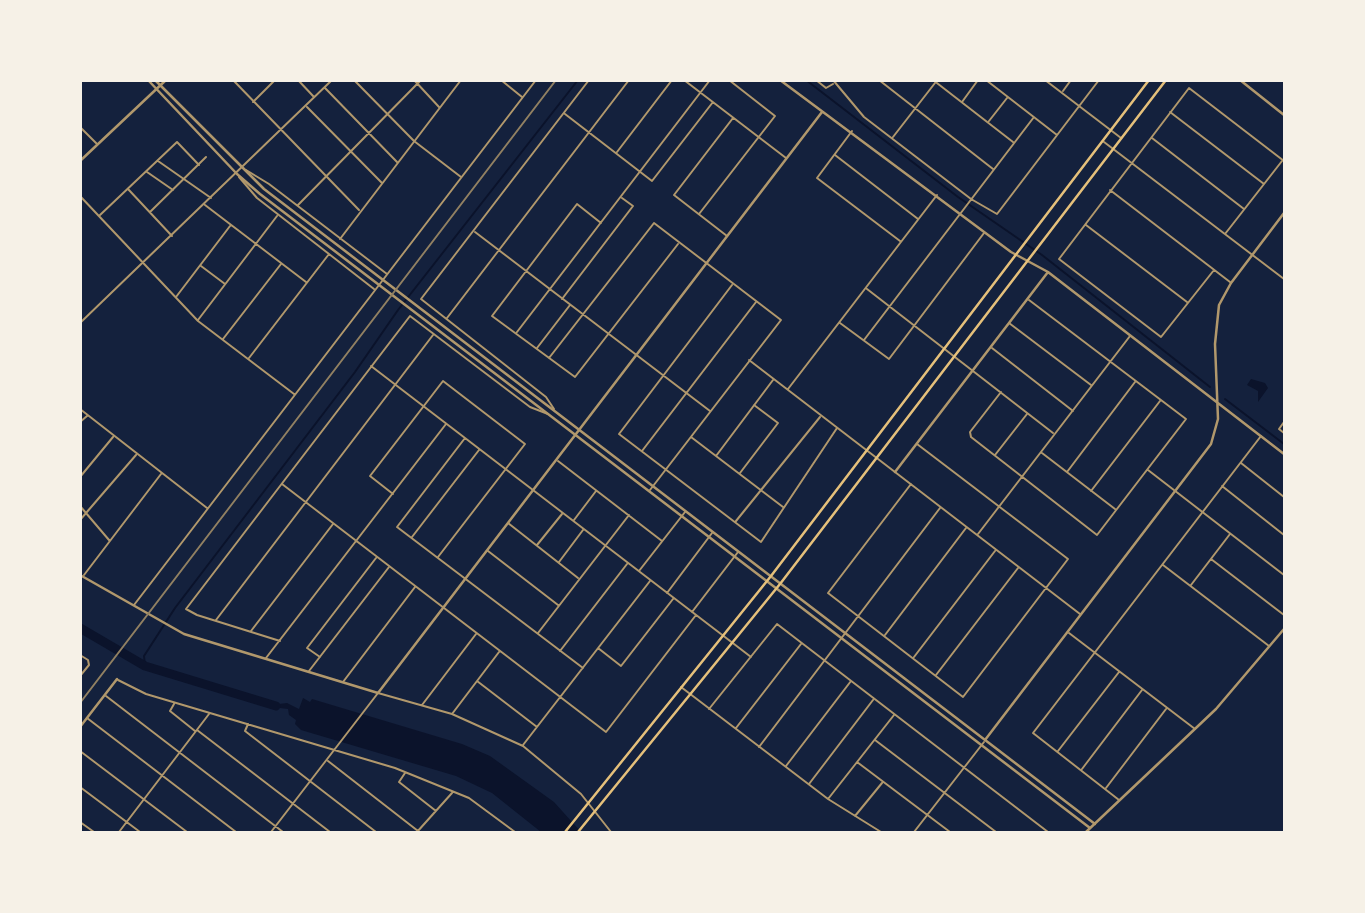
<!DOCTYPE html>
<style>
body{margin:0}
#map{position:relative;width:1365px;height:913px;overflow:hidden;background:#14213d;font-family:Mulish,sans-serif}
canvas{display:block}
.frame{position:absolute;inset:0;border:82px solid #f6f1e7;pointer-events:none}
</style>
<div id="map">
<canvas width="1365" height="913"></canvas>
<div class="frame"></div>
</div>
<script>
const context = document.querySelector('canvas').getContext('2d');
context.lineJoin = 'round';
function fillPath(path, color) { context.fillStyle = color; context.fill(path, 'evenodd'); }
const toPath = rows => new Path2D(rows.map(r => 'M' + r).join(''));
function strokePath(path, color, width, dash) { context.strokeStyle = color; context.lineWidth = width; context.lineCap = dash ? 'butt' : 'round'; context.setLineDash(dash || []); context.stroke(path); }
fillPath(toPath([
 [1251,379,1265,383,1268,388,1258,402,1258,391,1247,385],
 [303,698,310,702,312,699,462,744,490,756,554,802,581,832,541,832,492,793,456,776,301,730,295,724,296,720,289,715,288,709,263,706,287,703,299,709]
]), '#0b132b');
strokePath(toPath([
 [806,80,958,197,1042,255,1210,387],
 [1225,399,1284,444],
 [145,666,144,656,175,608,355,372,398,310,578,80]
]), '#0b132b', 2);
strokePath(toPath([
 [80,628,145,666,276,706]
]), '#0b132b', 9);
strokePath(toPath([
 [233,80,359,210],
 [298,80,314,97],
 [354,80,414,141,461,177],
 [414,80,439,107],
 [501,80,522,97],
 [684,80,786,158],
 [816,80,826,88,833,84],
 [833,80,864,117,971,199,997,214,1099,80],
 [879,80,993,169],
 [933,80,1013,142],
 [986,80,1057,135],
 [1045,80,1121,138],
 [325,88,397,162],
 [1063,91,1071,80],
 [253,102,275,80],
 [962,102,978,80],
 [307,107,382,183],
 [1170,112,1264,184],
 [565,114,652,181,713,102],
 [989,121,1007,98],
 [80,127,97,144],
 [852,131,817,178,900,241],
 [893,137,935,83],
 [1152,138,1244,209],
 [1104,142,1284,279],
 [617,152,672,80],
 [835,155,918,219],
 [158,161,211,198],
 [246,170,269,184,387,274],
 [147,172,173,190],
 [239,177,257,198,374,289],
 [128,189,172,236],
 [1110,190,1230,282],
 [80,196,198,321,294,394],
 [205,205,306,282],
 [298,205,421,80],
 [150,212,206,157],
 [699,214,775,116,729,80],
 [100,215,177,142,199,165],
 [601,223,577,204,492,316,575,377,678,244],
 [1086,225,1187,302],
 [475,232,710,411],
 [1225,234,1282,161],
 [727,236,674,195,733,118],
 [340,239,461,80],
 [201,266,225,284],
 [1214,270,1161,337,1059,259,1189,88,1284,161],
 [732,285,619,434,761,542,837,428],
 [867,289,1053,433],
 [176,297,230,226],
 [562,299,633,206,622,198],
 [447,318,629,80],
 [198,320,277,216],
 [80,323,332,80],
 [840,323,889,359,984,233],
 [1009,323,1091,385],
 [517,332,710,80],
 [223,339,281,264],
 [864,340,1034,117],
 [537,348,570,305],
 [992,348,1073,411],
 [249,358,329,254],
 [549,358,654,223,781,320,650,490],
 [749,360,1080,614],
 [371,366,751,657],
 [788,389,937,195],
 [1001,392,970,432,971,437,1097,535,1186,419,1029,300],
 [80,409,207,508],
 [554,409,546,397,421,299,589,80],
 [80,422,87,416],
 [1284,422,1279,429,1284,433],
 [691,437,783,507],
 [465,438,397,527,583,668],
 [642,451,756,302],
 [1042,453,1115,509],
 [995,455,1027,414],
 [716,456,773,380],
 [558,461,662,541],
 [1241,463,1284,497],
 [1148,470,1284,575],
 [1067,472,1135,382],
 [740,473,778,423,754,405],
 [80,477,113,437],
 [282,484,606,732,696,615],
 [911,484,828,593,963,697,1068,559,917,444],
 [1222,486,1284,535],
 [1091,491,1160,401],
 [393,494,370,476,443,381,525,444,438,557],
 [80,506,109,540],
 [80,520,136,455],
 [574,520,596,491],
 [736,521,820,417],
 [508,523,578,578],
 [978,534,1130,336],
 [412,537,479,450],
 [537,545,562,514],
 [488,551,558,605],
 [1211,559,1284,615],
 [559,562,583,530],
 [1163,565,1269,646],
 [639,571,685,512],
 [84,575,161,474],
 [1191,585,1230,534],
 [667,593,712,533],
 [134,605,536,80],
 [692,612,738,552],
 [216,620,433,335],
 [251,631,333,524],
 [538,633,629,515],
 [1069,633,1195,729],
 [885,635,966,528],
 [280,641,197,615,186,609,410,316,530,407,548,414],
 [598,648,621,666,673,599],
 [560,651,627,564],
 [80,655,88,660,89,665,80,676],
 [320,657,307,648,376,558],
 [914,657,995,551],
 [266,658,446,424],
 [309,671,389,567],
 [936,675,1018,568],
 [118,680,146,694,395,768,469,798,515,832],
 [477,681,537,727],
 [343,682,415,587],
 [681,687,828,799,881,832],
 [106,696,283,832],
 [174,704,170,711,195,731],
 [422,705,476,634],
 [709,709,777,624,1048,832],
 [452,714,499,652],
 [87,718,236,832],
 [248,724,245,731,376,832],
 [736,728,801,644],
 [197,730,330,832],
 [875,740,996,832],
 [523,745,650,581],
 [759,747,940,508],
 [80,751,187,832],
 [1058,751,1119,672],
 [328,761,418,831],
 [857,762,950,832],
 [786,766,851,681],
 [1082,769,1142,690],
 [405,773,399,782,436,811],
 [809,784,873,700],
 [80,787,140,832],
 [1106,788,1166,709],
 [828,799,894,715],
 [1119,800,1033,733,1261,436],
 [855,816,882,783],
 [80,822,94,832],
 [119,832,209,714],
 [271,832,378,693,452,714,523,746,581,794,611,832],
 [417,832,452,793],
 [914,832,984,742]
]), '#b1986c', 2);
strokePath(toPath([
 [148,80,237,174,260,194,1090,828],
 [155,80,264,189,1095,824],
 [780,80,1011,252,1048,272,1284,454],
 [1240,80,1284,115],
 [80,161,166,80],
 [895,472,1048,272],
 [80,575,184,634,378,693,822,112],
 [80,727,117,679],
 [985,740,1211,444,1218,419,1215,344,1219,305,1231,283,1284,213],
 [1086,832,1216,709,1284,629]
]), '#b1986c', 2.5);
strokePath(toPath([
 [565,832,771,576,1149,80],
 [578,832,780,584,1166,80]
]), '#e5c07b', 2.5);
strokePath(toPath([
 [80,703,556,80]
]), '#918062', 2);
</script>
